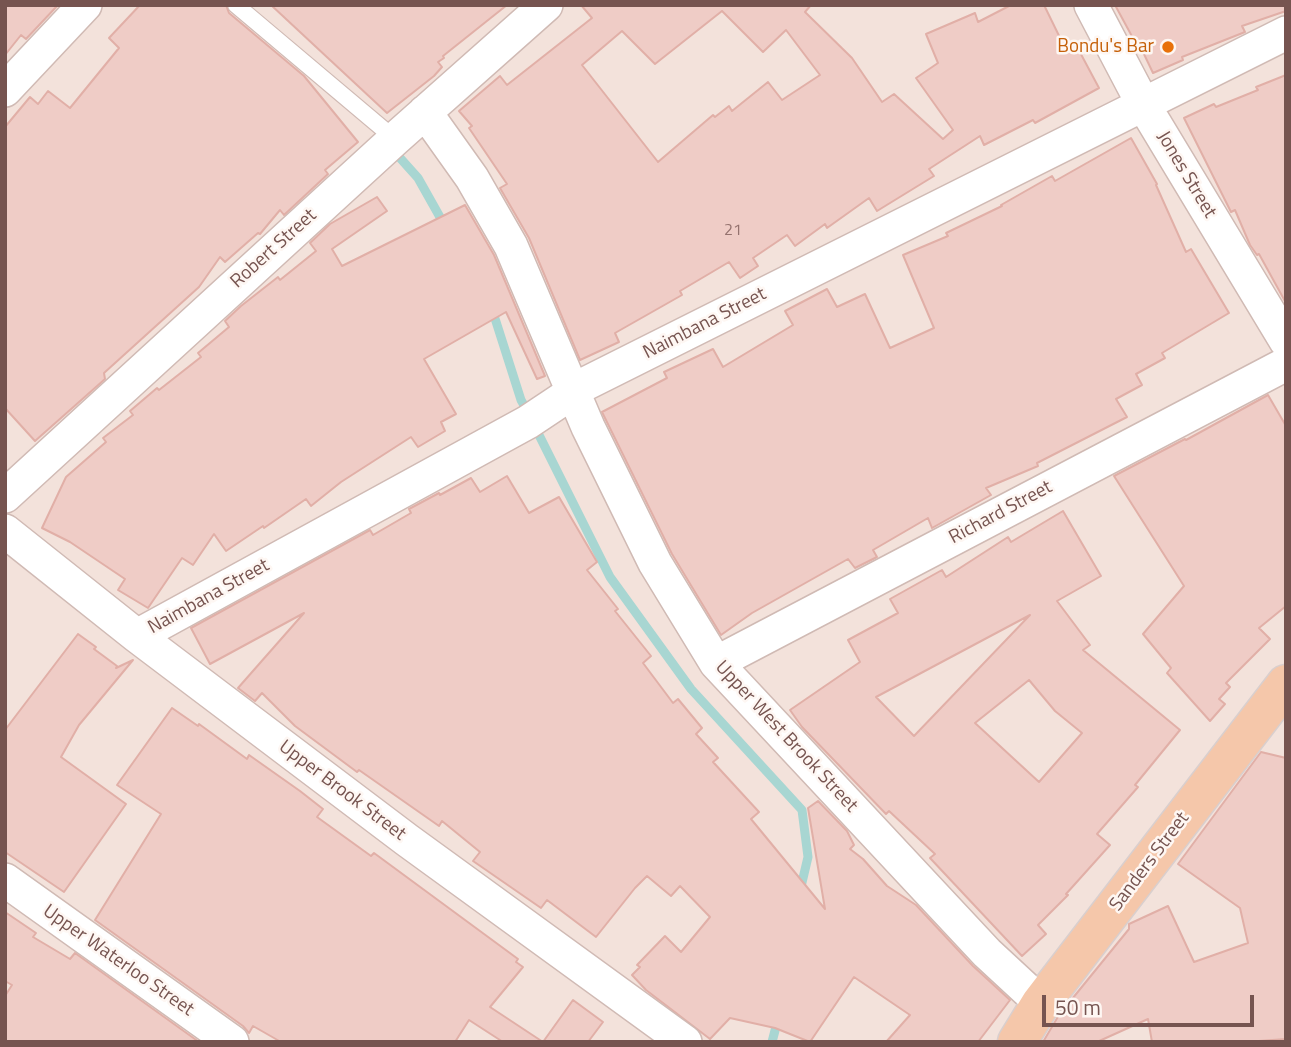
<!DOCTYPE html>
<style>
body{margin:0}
#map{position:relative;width:1291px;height:1047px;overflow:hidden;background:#fcf2ec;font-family:"Titillium Web",sans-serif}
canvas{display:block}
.frame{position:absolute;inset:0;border:7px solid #765450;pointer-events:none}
.scale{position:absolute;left:1042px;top:995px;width:212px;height:32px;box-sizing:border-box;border:4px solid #765450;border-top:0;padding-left:9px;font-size:21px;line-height:24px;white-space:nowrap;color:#765450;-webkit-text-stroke:5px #fef7f3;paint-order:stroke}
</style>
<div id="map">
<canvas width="1291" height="1047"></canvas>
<div class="frame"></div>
<div class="scale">50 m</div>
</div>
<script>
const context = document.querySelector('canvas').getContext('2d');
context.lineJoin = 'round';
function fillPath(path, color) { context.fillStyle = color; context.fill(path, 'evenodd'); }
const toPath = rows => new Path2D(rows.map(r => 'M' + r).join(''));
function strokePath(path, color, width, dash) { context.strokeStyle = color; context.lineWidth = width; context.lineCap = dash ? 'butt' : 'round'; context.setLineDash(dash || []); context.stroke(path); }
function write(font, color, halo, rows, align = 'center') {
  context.font = font + ' "Titillium Web",sans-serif'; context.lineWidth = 5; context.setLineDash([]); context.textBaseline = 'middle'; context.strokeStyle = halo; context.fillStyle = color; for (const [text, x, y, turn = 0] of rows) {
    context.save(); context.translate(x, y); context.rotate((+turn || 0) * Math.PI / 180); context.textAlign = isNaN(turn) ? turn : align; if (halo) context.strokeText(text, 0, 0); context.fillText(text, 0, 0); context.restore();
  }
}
fillPath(toPath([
 [5,5,1286,5,1286,1042,5,1042]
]), '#f3e2db');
strokePath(toPath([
 [392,149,418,178,445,226],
 [492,309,521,400,529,414],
 [535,427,610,577,691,689,802,810,808,857,800,891],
 [772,1042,778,1019]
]), '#a8d6d2', 9);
const building = toPath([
 [5,5,58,5,26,39,21,35,5,55,5,5],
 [140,5,226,5,229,13,304,76,358,142,325,170,328,174,284,215,280,210,260,234,258,233,225,262,220,257,199,287,104,373,105,379,35,441,5,408,5,127,30,97,38,104,48,91,70,108,119,48,109,38,140,5],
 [271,5,507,5,443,56,444,58,438,62,442,67,434,76,387,113,271,5],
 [581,5,811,5,805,12,852,58,882,102,894,94,943,139,953,130,916,78,938,63,926,34,975,13,978,22,1011,5,1044,5,1065,48,1075,43,1099,88,1035,123,1033,120,984,145,980,136,929,169,934,176,877,211,869,198,827,228,825,224,795,246,787,235,753,258,758,266,740,278,729,262,680,291,682,295,615,333,619,342,580,360,529,238,500,188,507,184,469,128,472,126,459,111,500,76,507,85,592,18,581,5],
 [722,11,763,52,786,30,820,75,782,100,768,82,732,111,729,106,715,117,713,115,658,162,582,65,622,31,655,64,722,11],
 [1115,5,1286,5,1286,11,1242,26,1245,32,1182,57,1183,60,1153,73,1143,52,1141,53,1115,5],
 [1286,75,1286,303,1259,254,1257,255,1250,245,1235,210,1231,212,1184,118,1214,104,1216,107,1258,90,1256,87,1286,75],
 [1131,138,1157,184,1156,185,1186,252,1191,249,1229,313,1162,353,1165,358,1136,374,1142,385,1116,399,1127,417,1037,463,1038,466,986,488,991,495,932,528,928,518,873,550,877,557,855,568,848,559,752,613,721,635,672,554,602,412,667,378,664,372,713,349,723,367,793,325,785,311,827,289,837,307,865,294,890,348,934,328,903,255,948,236,946,233,1002,206,1001,205,1052,176,1055,181,1131,138],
 [377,197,387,211,332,249,342,266,465,205,494,255,545,376,537,379,506,312,424,359,456,414,441,422,445,431,418,447,411,437,341,482,311,506,306,499,264,528,263,526,226,551,214,534,193,565,182,558,148,608,118,590,125,579,70,542,42,528,66,477,106,442,103,438,133,415,130,411,157,388,159,390,201,357,198,353,229,327,225,321,241,306,278,277,280,280,316,251,310,243,330,224,377,197],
 [1268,395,1286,426,1286,606,1259,628,1270,639,1226,683,1230,687,1219,699,1225,704,1210,721,1167,673,1171,668,1143,634,1184,586,1114,476,1185,439,1186,440,1268,395],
 [507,476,529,513,559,497,597,562,587,570,618,609,615,611,651,656,643,663,673,703,678,699,702,728,696,734,718,758,713,762,759,812,751,819,825,909,808,808,818,801,847,831,854,845,850,849,863,859,887,886,916,905,973,966,1010,1000,978,1042,886,1042,910,1015,854,977,810,1042,775,1028,730,1018,710,1039,646,990,632,975,640,967,637,965,665,936,681,952,710,917,680,886,671,896,647,876,635,888,596,937,547,900,541,908,473,861,480,852,442,821,439,826,359,770,357,772,295,726,262,693,255,701,238,688,304,613,210,664,191,628,370,530,373,535,411,513,409,509,439,493,440,495,471,478,480,492,507,476],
 [1063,511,1101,576,1057,601,1090,645,1083,650,1180,730,1135,785,1138,787,1097,834,1110,845,1066,894,1068,895,1038,925,1046,934,1022,956,930,858,935,854,889,811,886,814,802,727,790,710,860,662,848,640,898,613,890,599,942,570,946,577,1008,537,1011,542,1063,511],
 [1030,615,914,736,876,697,1030,615],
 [1029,680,1055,711,1082,733,1039,782,975,723,1029,680],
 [78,634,96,647,94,649,117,666,116,668,133,660,79,725,61,757,126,804,64,892,5,852,5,730,78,634],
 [172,708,198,726,199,724,247,759,249,755,300,791,323,809,317,817,371,856,374,853,518,959,516,962,523,967,490,1007,543,1042,573,1000,603,1022,588,1042,503,1042,469,1020,455,1042,281,1042,253,1026,249,1033,243,1026,95,920,161,814,117,785,172,708],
 [1261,752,1286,758,1286,1039,1245,1042,1152,1042,1148,1019,1097,1042,1043,1042,1059,1015,1129,929,1129,924,1168,906,1194,962,1248,943,1240,908,1178,864,1261,752],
 [5,912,36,933,33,937,70,959,75,953,199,1042,5,1042,5,996,12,985,5,981,5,912]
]);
fillPath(building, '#efccc6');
strokePath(building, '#e1afa7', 2);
const service = toPath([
 [236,5,395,139]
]);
const minor = toPath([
 [1091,5,1143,104,1286,341],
 [5,90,85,5],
 [425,112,472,178,511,246,588,427,655,563,716,663,987,953,1041,1003],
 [5,496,395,139,546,5],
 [5,531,137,636,407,840,685,1042],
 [137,636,528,422,585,384,1286,33],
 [716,663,1286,364],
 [5,880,232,1042]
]);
const primary = toPath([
 [1017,1042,1041,1003,1286,684]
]);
strokePath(service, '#d0bab4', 18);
strokePath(minor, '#d0bab4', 36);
strokePath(primary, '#d9cfce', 41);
strokePath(service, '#fff', 16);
strokePath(minor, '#fff', 33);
strokePath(primary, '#f5c7aa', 38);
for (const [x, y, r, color] of [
 [1168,47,7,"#e8710a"]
]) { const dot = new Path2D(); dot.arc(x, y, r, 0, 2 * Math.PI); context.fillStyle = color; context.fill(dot); strokePath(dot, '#fef7f3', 2.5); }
write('16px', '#94726e', null, [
 ["21",733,231]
]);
write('19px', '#c56008', '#fef7f3', [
 ["Bondu's Bar",1154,47]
], 'right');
write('19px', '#765450', '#fef7f3', [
 ["Jones Street",1186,175,59],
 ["Robert Street",274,249,-42],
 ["Naimbana Street",705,324,-27],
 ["Richard Street",1001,513,-28],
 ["Naimbana Street",209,597,-29],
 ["Upper West Brook Street",786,737,47],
 ["Upper Brook Street",342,791,37],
 ["Sanders Street",1150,862,-53],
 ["Upper Waterloo Street",118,961,35]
]);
</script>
